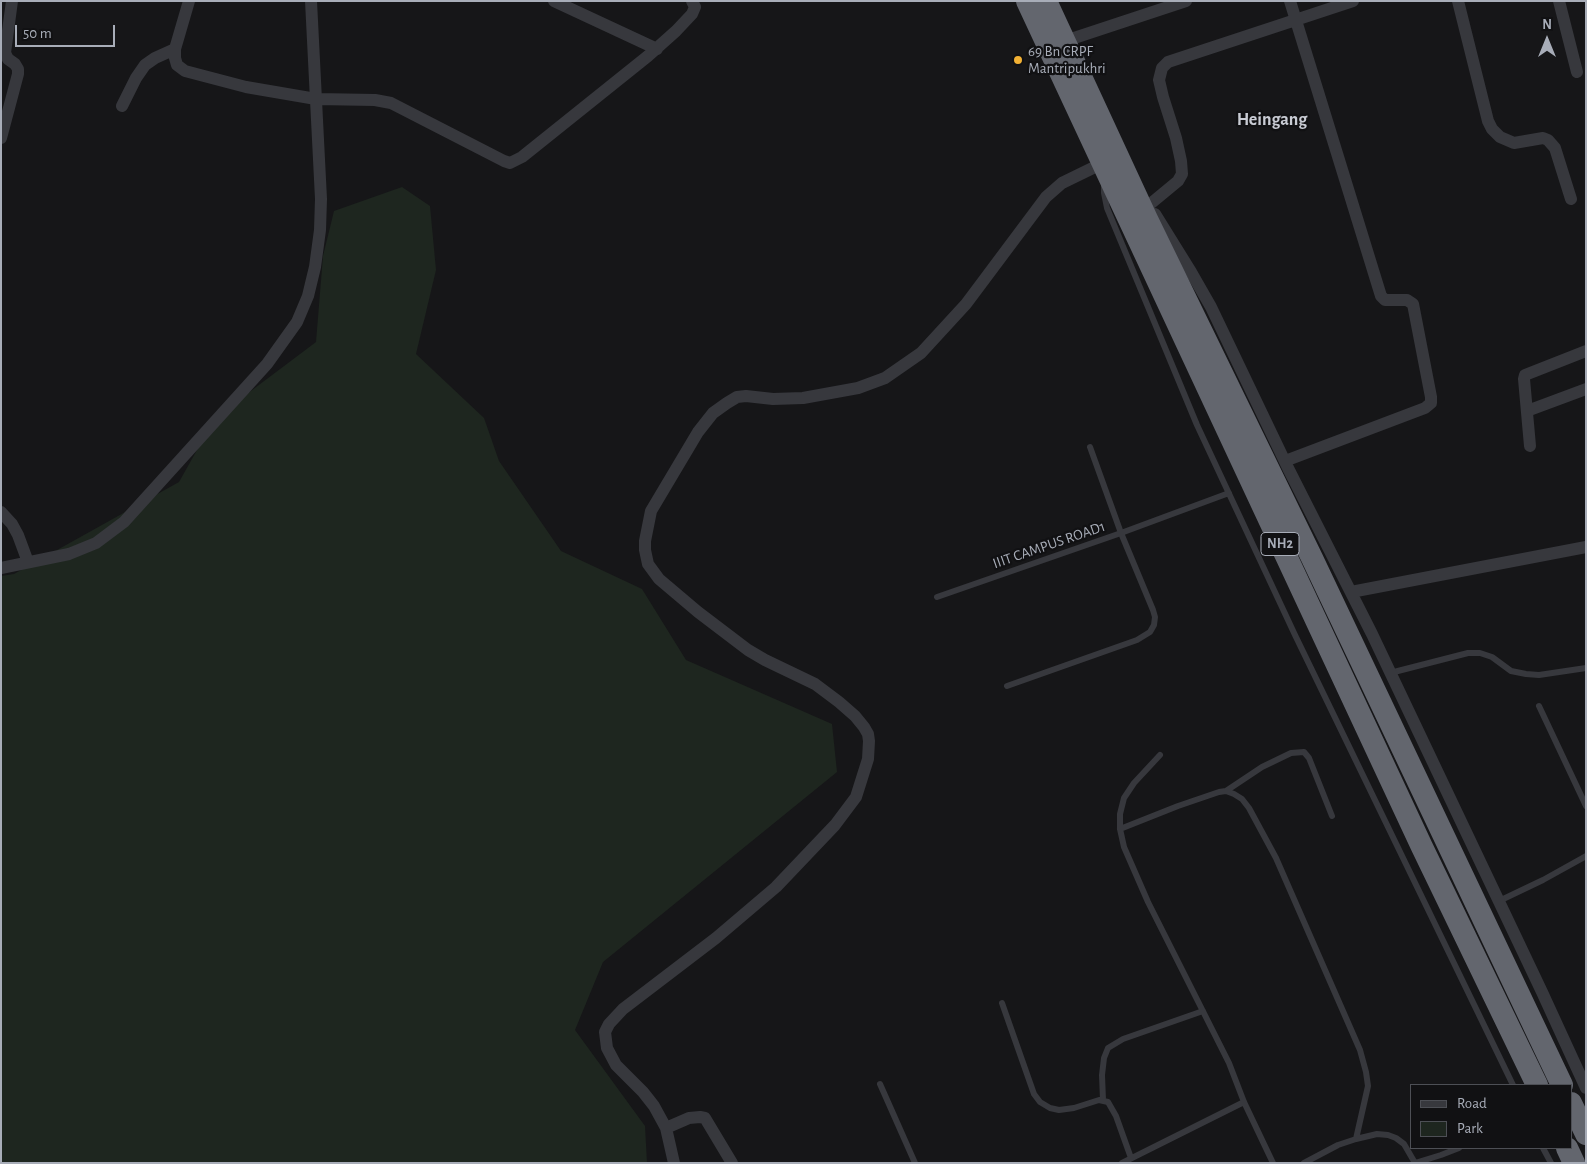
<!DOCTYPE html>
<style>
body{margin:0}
#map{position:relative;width:1587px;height:1164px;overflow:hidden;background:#161618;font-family:"Alegreya Sans",sans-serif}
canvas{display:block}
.frame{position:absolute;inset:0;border:2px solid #a8adb8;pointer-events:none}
.legend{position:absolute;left:1410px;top:1084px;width:162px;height:65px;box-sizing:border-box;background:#111113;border:1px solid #4d4f55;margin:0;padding:6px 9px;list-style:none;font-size:15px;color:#a8adb8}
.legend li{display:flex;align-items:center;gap:10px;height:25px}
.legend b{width:25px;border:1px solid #4d4f55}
.north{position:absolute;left:1522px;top:15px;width:50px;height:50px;-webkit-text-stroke:4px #111113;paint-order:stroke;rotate:0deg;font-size:14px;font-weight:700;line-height:20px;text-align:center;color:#a8adb8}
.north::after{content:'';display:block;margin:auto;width:18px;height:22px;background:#a8adb8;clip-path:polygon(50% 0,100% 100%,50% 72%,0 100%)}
.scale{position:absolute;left:15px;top:25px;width:100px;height:22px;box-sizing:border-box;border:2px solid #a8adb8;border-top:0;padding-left:6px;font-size:15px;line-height:18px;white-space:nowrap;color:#a8adb8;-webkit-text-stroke:4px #111113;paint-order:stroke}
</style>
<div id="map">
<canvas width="1587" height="1164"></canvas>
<div class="frame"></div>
<ul class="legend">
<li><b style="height:6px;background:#37383d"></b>Road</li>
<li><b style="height:14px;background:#1e261f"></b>Park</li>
</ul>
<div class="north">N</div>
<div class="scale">50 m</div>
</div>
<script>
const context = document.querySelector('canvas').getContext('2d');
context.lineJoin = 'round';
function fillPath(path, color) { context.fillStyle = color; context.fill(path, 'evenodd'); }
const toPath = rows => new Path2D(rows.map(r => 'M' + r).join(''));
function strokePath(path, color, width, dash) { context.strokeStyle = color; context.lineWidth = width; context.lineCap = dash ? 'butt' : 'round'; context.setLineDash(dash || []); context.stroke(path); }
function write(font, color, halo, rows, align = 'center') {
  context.font = font + ' "Alegreya Sans",sans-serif'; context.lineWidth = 4.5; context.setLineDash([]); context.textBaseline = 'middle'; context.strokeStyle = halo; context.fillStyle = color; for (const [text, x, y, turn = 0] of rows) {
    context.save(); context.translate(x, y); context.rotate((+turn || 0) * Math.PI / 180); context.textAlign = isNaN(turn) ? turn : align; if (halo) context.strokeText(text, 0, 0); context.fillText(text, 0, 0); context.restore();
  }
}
fillPath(toPath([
 [402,187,430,206,436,270,416,354,484,418,499,461,561,551,642,589,686,660,832,724,837,772,603,962,575,1030,645,1126,647,1163,1,1163,1,576,14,574,179,482,215,418,316,342,323,256,334,211]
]), '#1e261f');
strokePath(toPath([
 [1104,185,1104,193,1107,208,1197,425,1295,635,1513,1085],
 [937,597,1121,533,1229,493],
 [1390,673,1468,653,1480,653,1492,657,1511,671,1526,674,1539,675,1586,668],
 [1007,686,1137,640,1150,632,1154,625,1155,617,1153,610,1121,533,1090,447],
 [1539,706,1586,806],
 [1160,755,1134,783,1124,798,1120,814,1120,829,1124,847,1148,902,1229,1063,1244,1102,1273,1163],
 [1226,791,1262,767,1291,753,1304,752,1309,758,1332,816],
 [1120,829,1178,806,1219,792,1226,791,1234,794,1242,799,1249,808,1276,858,1360,1050,1366,1072,1368,1086,1356,1139],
 [1499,901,1543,880,1586,856],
 [1002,1003,1034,1094,1040,1102,1050,1108,1059,1110,1074,1108,1099,1100,1108,1102,1116,1116,1131,1158],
 [880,1084,915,1163],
 [1103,1100,1102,1075,1104,1058,1108,1048,1123,1039,1203,1011],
 [1543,1148,1551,1163],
 [1122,1163,1244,1102],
 [1304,1163,1338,1145,1356,1139,1377,1134,1388,1135,1396,1138,1404,1144,1415,1163],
 [1415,1163,1441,1155,1459,1148]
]), '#37383d', 6);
strokePath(toPath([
 [189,1,175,49,175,58,177,65,185,71,246,87,316,99,375,100,391,103,504,161,510,163,522,157,648,56,676,31,692,14,695,7,692,1],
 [554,1,657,49],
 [1458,1,1488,121,1492,129,1500,137,1514,143,1543,138,1548,140,1555,148,1571,199],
 [1559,1,1577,72],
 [1065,41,1186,1],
 [122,106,136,78,145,65,155,58,175,49],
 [1,138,18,74,18,69,15,64,8,59,5,53,12,1],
 [1149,205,1178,181,1182,174,1181,161,1176,138,1163,97,1159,80,1162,68,1168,62,1353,1],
 [1155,214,1191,272,1211,307,1288,468,1372,634,1542,992,1586,1088],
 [1527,411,1586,389],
 [1530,446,1524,379,1525,375,1586,351],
 [1285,461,1425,408,1431,403,1431,397,1413,304,1407,300,1385,300,1381,296,1290,1],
 [1,512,12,524,18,535,28,562],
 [1,568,69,554,96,543,124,522,267,364,297,322,308,296,315,267,320,230,321,199,311,1],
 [1351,592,1586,547],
 [666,1128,689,1118,700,1117,705,1118,732,1163],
 [674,1163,666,1128,654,1106,643,1092,616,1065,607,1048,605,1032,609,1024,623,1009,716,938,776,887,835,825,856,797,868,759,869,741,868,734,864,727,855,716,839,702,815,684,765,660,748,650,698,612,659,579,648,564,645,550,645,541,651,511,698,432,713,413,727,403,737,397,746,396,773,399,803,398,858,388,885,378,921,353,966,304,1046,197,1062,183,1103,163]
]), '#37383d', 12);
strokePath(toPath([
 [1027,1,1422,847,1537,1085],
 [1046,1,1147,219,1312,558,1562,1085],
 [1571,1103,1586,1134],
 [1567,1148,1574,1163]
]), '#63666e', 22);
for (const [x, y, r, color] of [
 [1018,60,5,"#f2b134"]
]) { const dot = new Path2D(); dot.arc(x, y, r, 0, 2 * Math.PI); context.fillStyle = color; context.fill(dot); strokePath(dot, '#111113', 2); }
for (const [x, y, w] of [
 [1280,544,38]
]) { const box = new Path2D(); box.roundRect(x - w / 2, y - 11.5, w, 23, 4); context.fillStyle = '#111113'; context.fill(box); strokePath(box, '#a8adb8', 1); }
write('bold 14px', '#a8adb8', null, [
 ["NH2",1280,544]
]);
write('15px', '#a8adb8', '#111113', [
 ["69 Bn CRPF",1028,51],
 ["Mantripukhri",1028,68]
], 'left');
write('15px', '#a8adb8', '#111113', [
 ["IIIT CAMPUS ROAD1",1049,545,-19]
]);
write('bold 18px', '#c9ccd4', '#111113', [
 ["Heingang",1272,120]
]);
</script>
